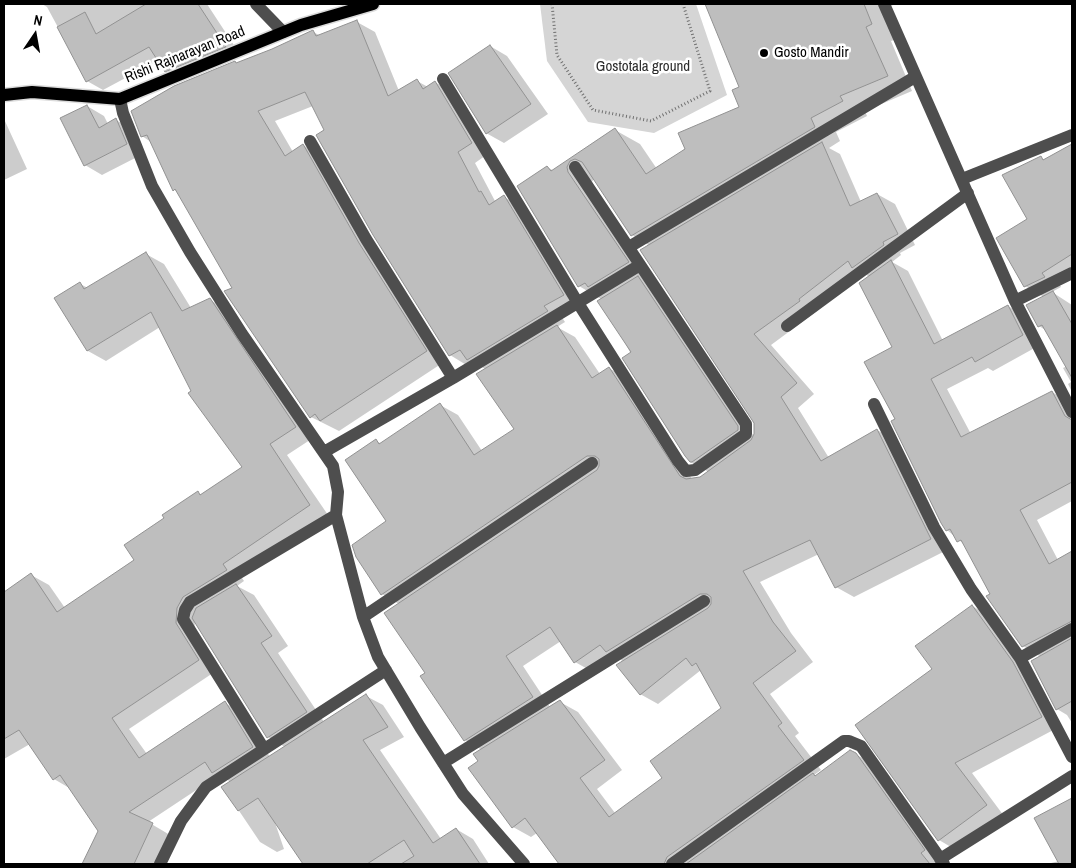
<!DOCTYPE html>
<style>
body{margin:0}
#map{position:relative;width:1076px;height:868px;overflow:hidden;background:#fff;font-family:"Archivo Narrow",sans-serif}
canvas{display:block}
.frame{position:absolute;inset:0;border:5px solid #000;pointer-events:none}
.north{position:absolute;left:10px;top:10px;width:50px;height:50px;-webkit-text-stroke:4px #fff;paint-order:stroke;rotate:12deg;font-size:14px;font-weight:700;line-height:20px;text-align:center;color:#000}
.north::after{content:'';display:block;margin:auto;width:18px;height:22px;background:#000;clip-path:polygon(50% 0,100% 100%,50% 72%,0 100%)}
</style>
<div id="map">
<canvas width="1076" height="868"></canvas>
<div class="frame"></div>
<div class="north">N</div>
</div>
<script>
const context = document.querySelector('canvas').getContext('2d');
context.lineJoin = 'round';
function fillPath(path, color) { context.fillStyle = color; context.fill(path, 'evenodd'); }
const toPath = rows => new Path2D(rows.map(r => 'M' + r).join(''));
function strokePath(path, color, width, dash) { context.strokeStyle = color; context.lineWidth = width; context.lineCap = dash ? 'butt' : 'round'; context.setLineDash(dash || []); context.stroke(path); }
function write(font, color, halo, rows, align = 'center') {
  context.font = font + ' "Archivo Narrow",sans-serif'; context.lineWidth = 5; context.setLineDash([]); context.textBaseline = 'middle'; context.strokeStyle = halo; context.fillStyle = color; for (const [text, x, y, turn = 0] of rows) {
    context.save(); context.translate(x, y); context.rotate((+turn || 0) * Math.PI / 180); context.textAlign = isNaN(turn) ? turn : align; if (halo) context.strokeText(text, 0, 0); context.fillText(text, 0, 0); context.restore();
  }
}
fillPath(toPath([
 [540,4,696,4,727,95,654,133,588,122,547,61]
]), '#d5d5d5');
fillPath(toPath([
 [42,4,207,4,241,56,182,80,166,71,159,60,103,90,87,81,47,7],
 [706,4,895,4,885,9,897,39,891,41,912,91,865,111,867,116,836,132,840,141,829,148,840,154,861,202,877,194,895,204,915,245,900,253,901,255,892,262,908,271,943,341,1008,306,1025,316,1040,345,993,371,988,368,947,389,971,434,1052,392,1069,402,1072,408,1072,501,1037,520,1058,560,1072,553,1072,723,1067,715,1057,709,1041,657,1023,646,988,596,991,594,965,545,947,530,896,419,893,348,870,277,863,273,817,311,771,345,814,394,798,408,829,458,877,430,895,440,949,549,854,597,836,587,819,554,760,582,791,633,813,662,770,694,799,733,795,736,821,770,814,775,817,776,855,754,874,764,939,864,560,864,537,833,531,837,513,827,479,761,482,750,465,740,426,673,399,604,382,594,387,522,376,441,382,444,440,405,458,415,482,451,515,429,485,369,474,362,468,366,450,355,313,106,275,121,293,152,303,145,321,156,444,362,339,431,311,417,179,192,174,190,151,142,142,136,235,62,237,64,273,50,313,32,321,36,357,22,375,32,399,91,417,81,428,87,435,82,453,93,489,153,475,163,495,201,504,197,522,207,581,306,561,316,565,322,557,327,575,337,600,374,609,368,627,379,692,479,700,478,709,472,690,462,601,299,579,286,547,167,554,171,615,130,640,144,657,169,741,108,741,88],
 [594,178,632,235,650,246,755,423,755,438,655,287,592,182],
 [561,641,575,662,593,672,616,657,624,662,640,694,658,704,701,670,722,709,664,778,615,813,597,789,622,770,578,712,560,702,550,707,523,666],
 [490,46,507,56,548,114,504,143,486,133],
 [87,106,104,116,108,124,116,120,134,130,143,154,102,175,85,165],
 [4,119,27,169,4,180],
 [1072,144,1072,275,1059,283,1061,287,1052,292,1072,305,1072,392,1068,384,1071,382,1063,368,1067,366,1047,331,1039,326,1044,297,1025,286,998,238,1029,220,1041,158,1045,160],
 [146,254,164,264,191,308,210,300,228,310,313,438,287,455,328,515,240,575,244,581,237,586,254,595,288,646,278,653,324,722,366,696,383,705,404,737,380,750,441,839,456,829,473,839,489,864,307,864,270,808,284,849,277,852,260,842,223,787,231,782,219,775,148,822,170,835,156,864,84,864,99,831,71,789,54,779,30,744,4,759,4,593,31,575,49,585,65,608,136,561,198,493,202,495,244,467,192,392,160,327,106,361,88,351,56,298,80,284,88,288],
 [195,620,268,737,285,747,270,757,243,713,225,703,147,754,129,729,216,671,194,634],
 [972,606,990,616,1059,727,972,773,1004,816,956,850,939,840,933,669],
 [1072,799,1072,864,1047,864,1059,861,1036,818]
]), '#0003');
const building = toPath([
 [146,4,198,4,226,47,165,72,149,47,86,82,57,27,85,12,96,34,146,4],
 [705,4,864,4,872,24,866,27,888,76,840,96,843,101,811,118,815,127,631,236,582,162,575,159,570,161,567,167,568,172,629,262,588,287,585,283,578,287,517,186,547,166,551,171,615,128,646,174,685,149,678,133,739,107,732,90,739,87,705,4],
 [357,20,388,96,417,79,423,89,435,81,472,143,458,152,479,192,481,191,489,205,504,195,564,295,544,306,548,311,467,360,460,350,449,356,373,235,316,135,324,130,305,92,258,111,285,156,303,144,359,243,427,351,320,421,315,414,310,418,224,291,232,288,175,189,173,191,147,135,141,137,131,111,174,86,235,61,236,63,272,49,313,30,316,36,357,20],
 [490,45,531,104,486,134,448,73,490,45],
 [87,105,99,128,116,118,127,144,84,166,60,118,87,105],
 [822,142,850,206,877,193,898,234,883,242,884,245,852,268,848,261,799,299,800,301,754,334,797,383,781,397,821,461,877,429,931,539,835,588,810,540,743,571,773,622,796,651,753,683,782,723,778,726,804,760,667,857,664,864,559,864,525,818,512,828,468,768,478,761,473,754,560,700,605,760,580,778,609,817,662,778,650,761,721,708,696,663,692,666,686,658,640,695,616,665,708,608,711,604,711,597,707,594,700,594,606,652,600,645,574,663,550,627,506,656,533,697,464,741,420,676,425,673,384,613,597,470,599,466,599,459,595,456,587,456,381,595,356,557,352,545,386,521,345,460,376,439,379,444,440,403,474,455,514,429,476,374,557,325,592,378,609,367,680,476,686,479,700,477,751,440,754,434,754,423,640,250,822,142],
 [1072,144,1072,254,1042,273,1045,277,1024,287,996,238,1027,219,1002,175,1041,156,1043,160,1072,144],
 [146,252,182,311,210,298,296,427,270,444,310,505,223,564,227,570,183,597,177,608,176,623,199,660,112,718,139,758,225,701,253,747,212,773,205,762,129,812,153,823,134,864,82,864,98,831,60,775,53,780,19,730,4,739,4,592,31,573,57,612,134,560,124,545,164,518,162,515,198,491,200,495,242,467,188,393,191,391,151,312,87,351,54,298,80,282,84,289,146,252],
 [891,260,934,344,1008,305,1023,335,975,362,972,357,931,379,961,437,1052,391,1065,416,1072,420,1072,482,1020,510,1049,564,1072,551,1072,621,1022,647,986,596,990,594,961,540,957,542,950,529,946,531,941,523,891,421,895,419,864,362,892,347,859,283,891,260],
 [638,276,738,426,738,430,692,462,690,462,685,456,622,358,631,352,597,301,638,276],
 [1053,291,1072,324,1072,378,1042,325,1038,327,1026,305,1053,291],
 [236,584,272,636,261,643,307,712,267,738,192,618,196,608,236,584],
 [972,605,1013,662,1042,717,955,763,987,805,938,841,855,725,932,669,915,646,972,605],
 [1072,638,1072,701,1056,710,1031,661,1072,638],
 [366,694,388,727,363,740,433,843,456,828,480,864,401,864,414,856,404,840,367,864,303,864,258,798,238,811,221,787,366,694],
 [850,750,856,753,925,850,921,853,930,864,686,864,813,773,815,776,850,750],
 [1072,798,1072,864,1059,864,1034,818,1072,798]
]);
fillPath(building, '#bebebe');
strokePath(building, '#929292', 1);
const major = toPath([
 [4,95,32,92,120,99,301,25,373,4]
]);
strokePath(major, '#dbdbdb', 15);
strokePath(toPath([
 [552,4,557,55,593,110,651,121,710,91,683,4]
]), '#707070', 3, [1, 2.5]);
strokePath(toPath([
 [256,4,283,32],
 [884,4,1015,301,1072,412],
 [443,79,578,303,678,461,686,471,695,470,746,434,746,424,575,167],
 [120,99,123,113,152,186,190,252,242,334,333,466,338,492,336,515,363,617,378,657,420,727,463,794,524,864],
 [310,141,366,239,453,378],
 [962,179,1072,135],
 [629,247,915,77],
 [1015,301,1072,273],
 [787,326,968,193],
 [874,404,934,527,971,589,1020,658,1072,757],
 [324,452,453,378,640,265],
 [363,617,592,463],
 [1020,658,1072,629],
 [264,749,183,619,185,610,190,602,336,515],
 [443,763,704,601],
 [940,859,1072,776],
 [160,864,181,821,206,787,386,670],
 [672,864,844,741,849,741,861,746,944,864]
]), '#4e4e4e', 12);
strokePath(major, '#000', 12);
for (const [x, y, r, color] of [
 [764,53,5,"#000"]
]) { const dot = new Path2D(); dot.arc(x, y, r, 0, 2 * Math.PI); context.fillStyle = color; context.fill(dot); strokePath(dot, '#fff', 2); }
write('15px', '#000', '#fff', [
 ["Gosto Mandir",774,53]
], 'left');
write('15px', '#000', '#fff', [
 ["Rishi Rajnarayan Road",185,55,-22]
]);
write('15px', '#2c2c2c', '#fff', [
 ["Gostotala ground",643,67]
]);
</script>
